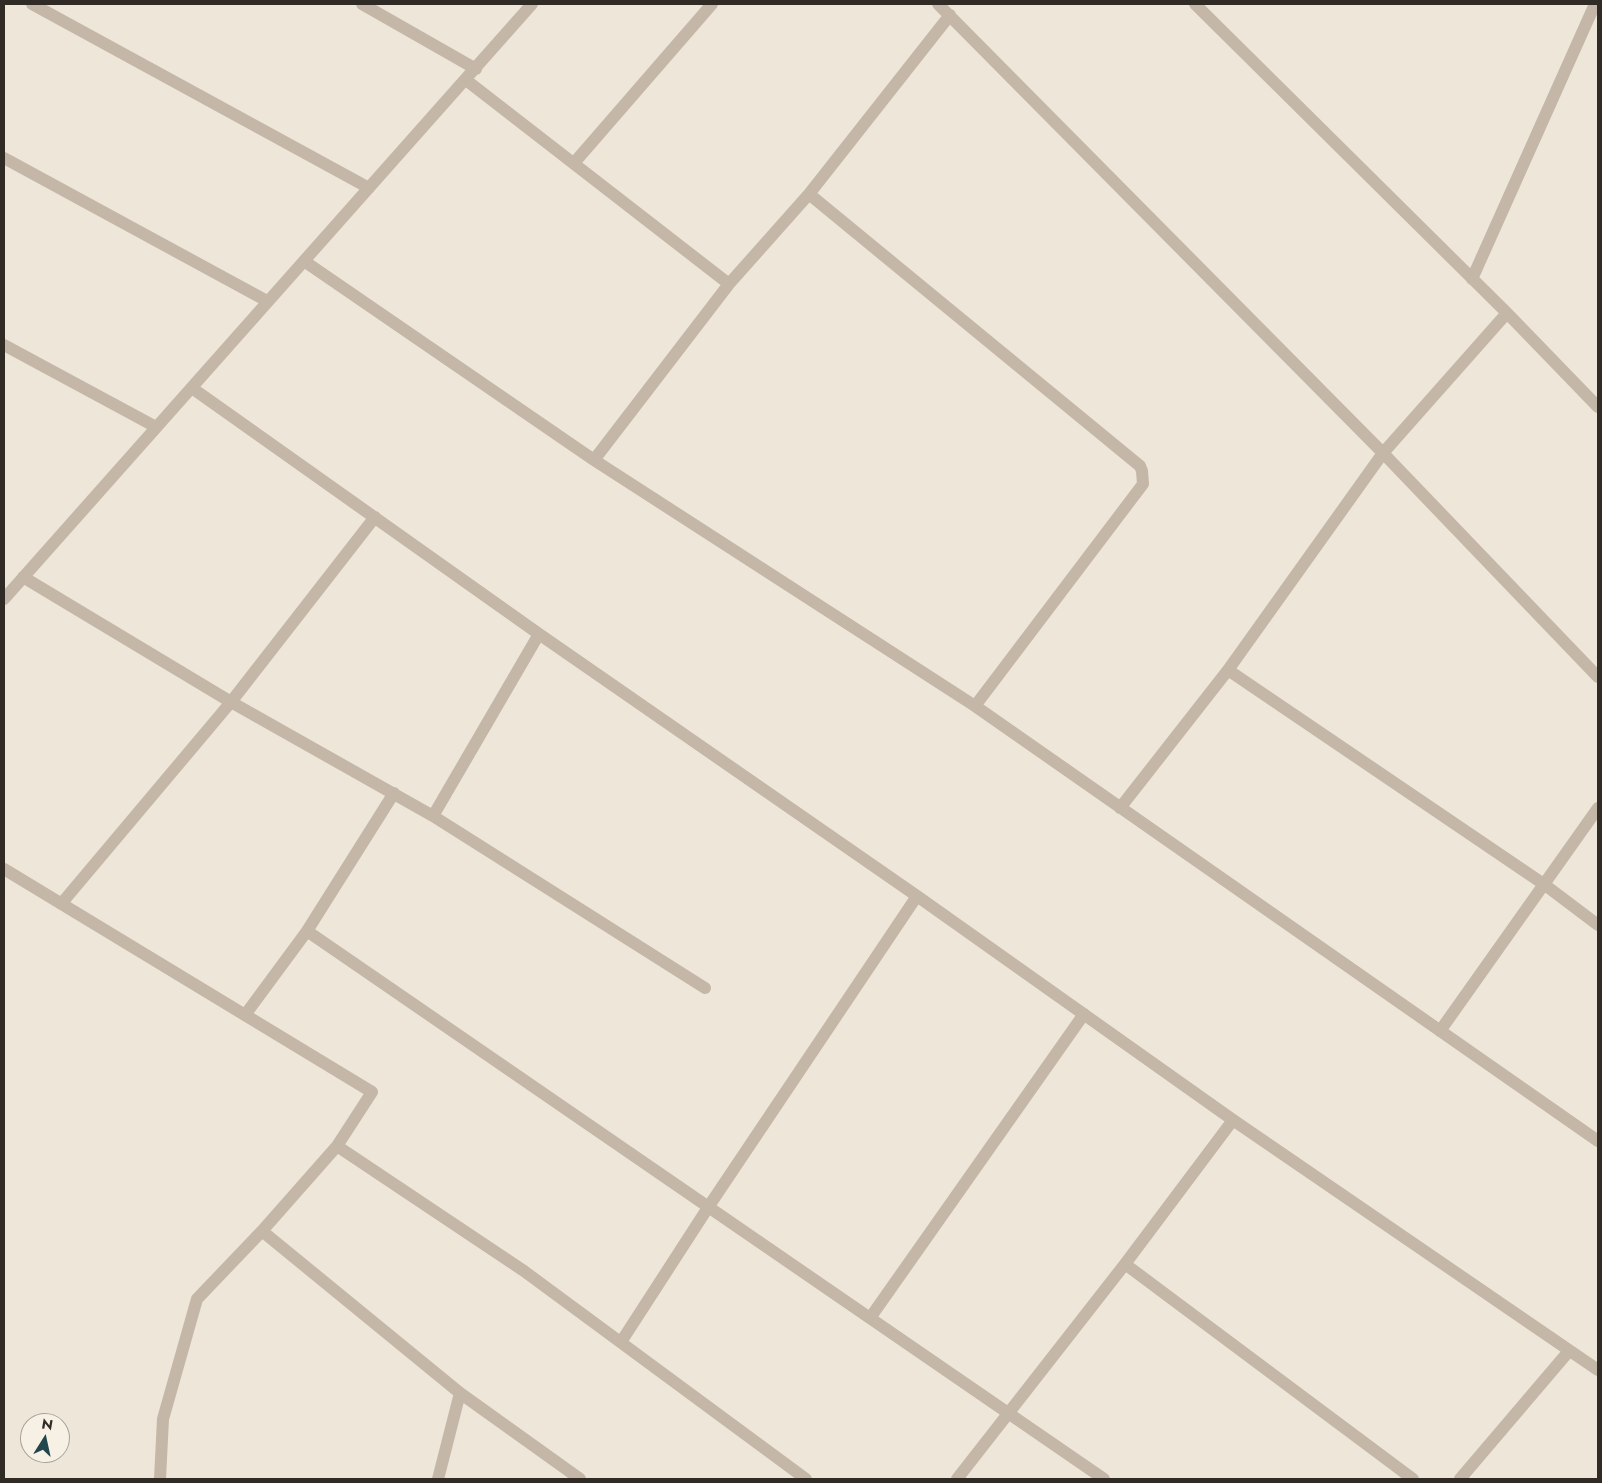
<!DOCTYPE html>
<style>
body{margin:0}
#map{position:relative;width:1602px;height:1483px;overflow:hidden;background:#ede6d9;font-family:Jost,sans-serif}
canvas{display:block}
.frame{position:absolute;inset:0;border:5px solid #312b26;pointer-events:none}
.north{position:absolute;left:20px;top:1413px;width:50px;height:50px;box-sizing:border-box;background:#f6f0e5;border:1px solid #a7a199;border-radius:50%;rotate:10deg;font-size:14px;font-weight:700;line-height:20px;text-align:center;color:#312b26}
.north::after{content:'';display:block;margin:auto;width:18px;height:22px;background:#21464d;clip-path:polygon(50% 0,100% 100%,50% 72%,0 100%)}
</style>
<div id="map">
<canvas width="1602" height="1483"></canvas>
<div class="frame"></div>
<div class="north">N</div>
</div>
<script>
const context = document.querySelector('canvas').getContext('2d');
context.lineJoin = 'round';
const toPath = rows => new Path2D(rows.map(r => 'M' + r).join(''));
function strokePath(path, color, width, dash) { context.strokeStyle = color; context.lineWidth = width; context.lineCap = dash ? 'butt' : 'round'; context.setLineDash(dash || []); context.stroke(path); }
strokePath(toPath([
 [32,4,369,188],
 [362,4,476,69],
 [938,4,1383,453,1598,677],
 [1195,4,1507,313,1598,407],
 [466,80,729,284],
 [4,158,267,301],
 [574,163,712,4],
 [809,194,1140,466,1142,471,1143,484,975,706],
 [304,261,594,460,975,706,1598,1141],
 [1472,279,1595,4],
 [4,345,156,427],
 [192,388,539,634,917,896,1233,1120,1598,1370],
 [594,460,729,284,809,194,950,15],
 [23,577,231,702,433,816,705,988],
 [4,599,532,4],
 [1228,670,1545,885,1598,925],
 [1120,808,1228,670,1383,453,1507,313],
 [433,816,539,634],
 [4,869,372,1092,337,1146,262,1231,197,1299,163,1419,160,1479],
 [61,904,231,702,375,517],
 [307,931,1104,1479],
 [245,1015,307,931,394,793],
 [1440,1031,1598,808],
 [337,1146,524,1271,806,1479],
 [262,1231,460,1393,580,1479],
 [1125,1264,1413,1479],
 [870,1318,1084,1014],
 [621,1342,709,1206,917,896],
 [438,1479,460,1393],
 [957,1479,1125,1264,1233,1120],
 [1460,1479,1569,1351]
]), '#c4b7a7', 12);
</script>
